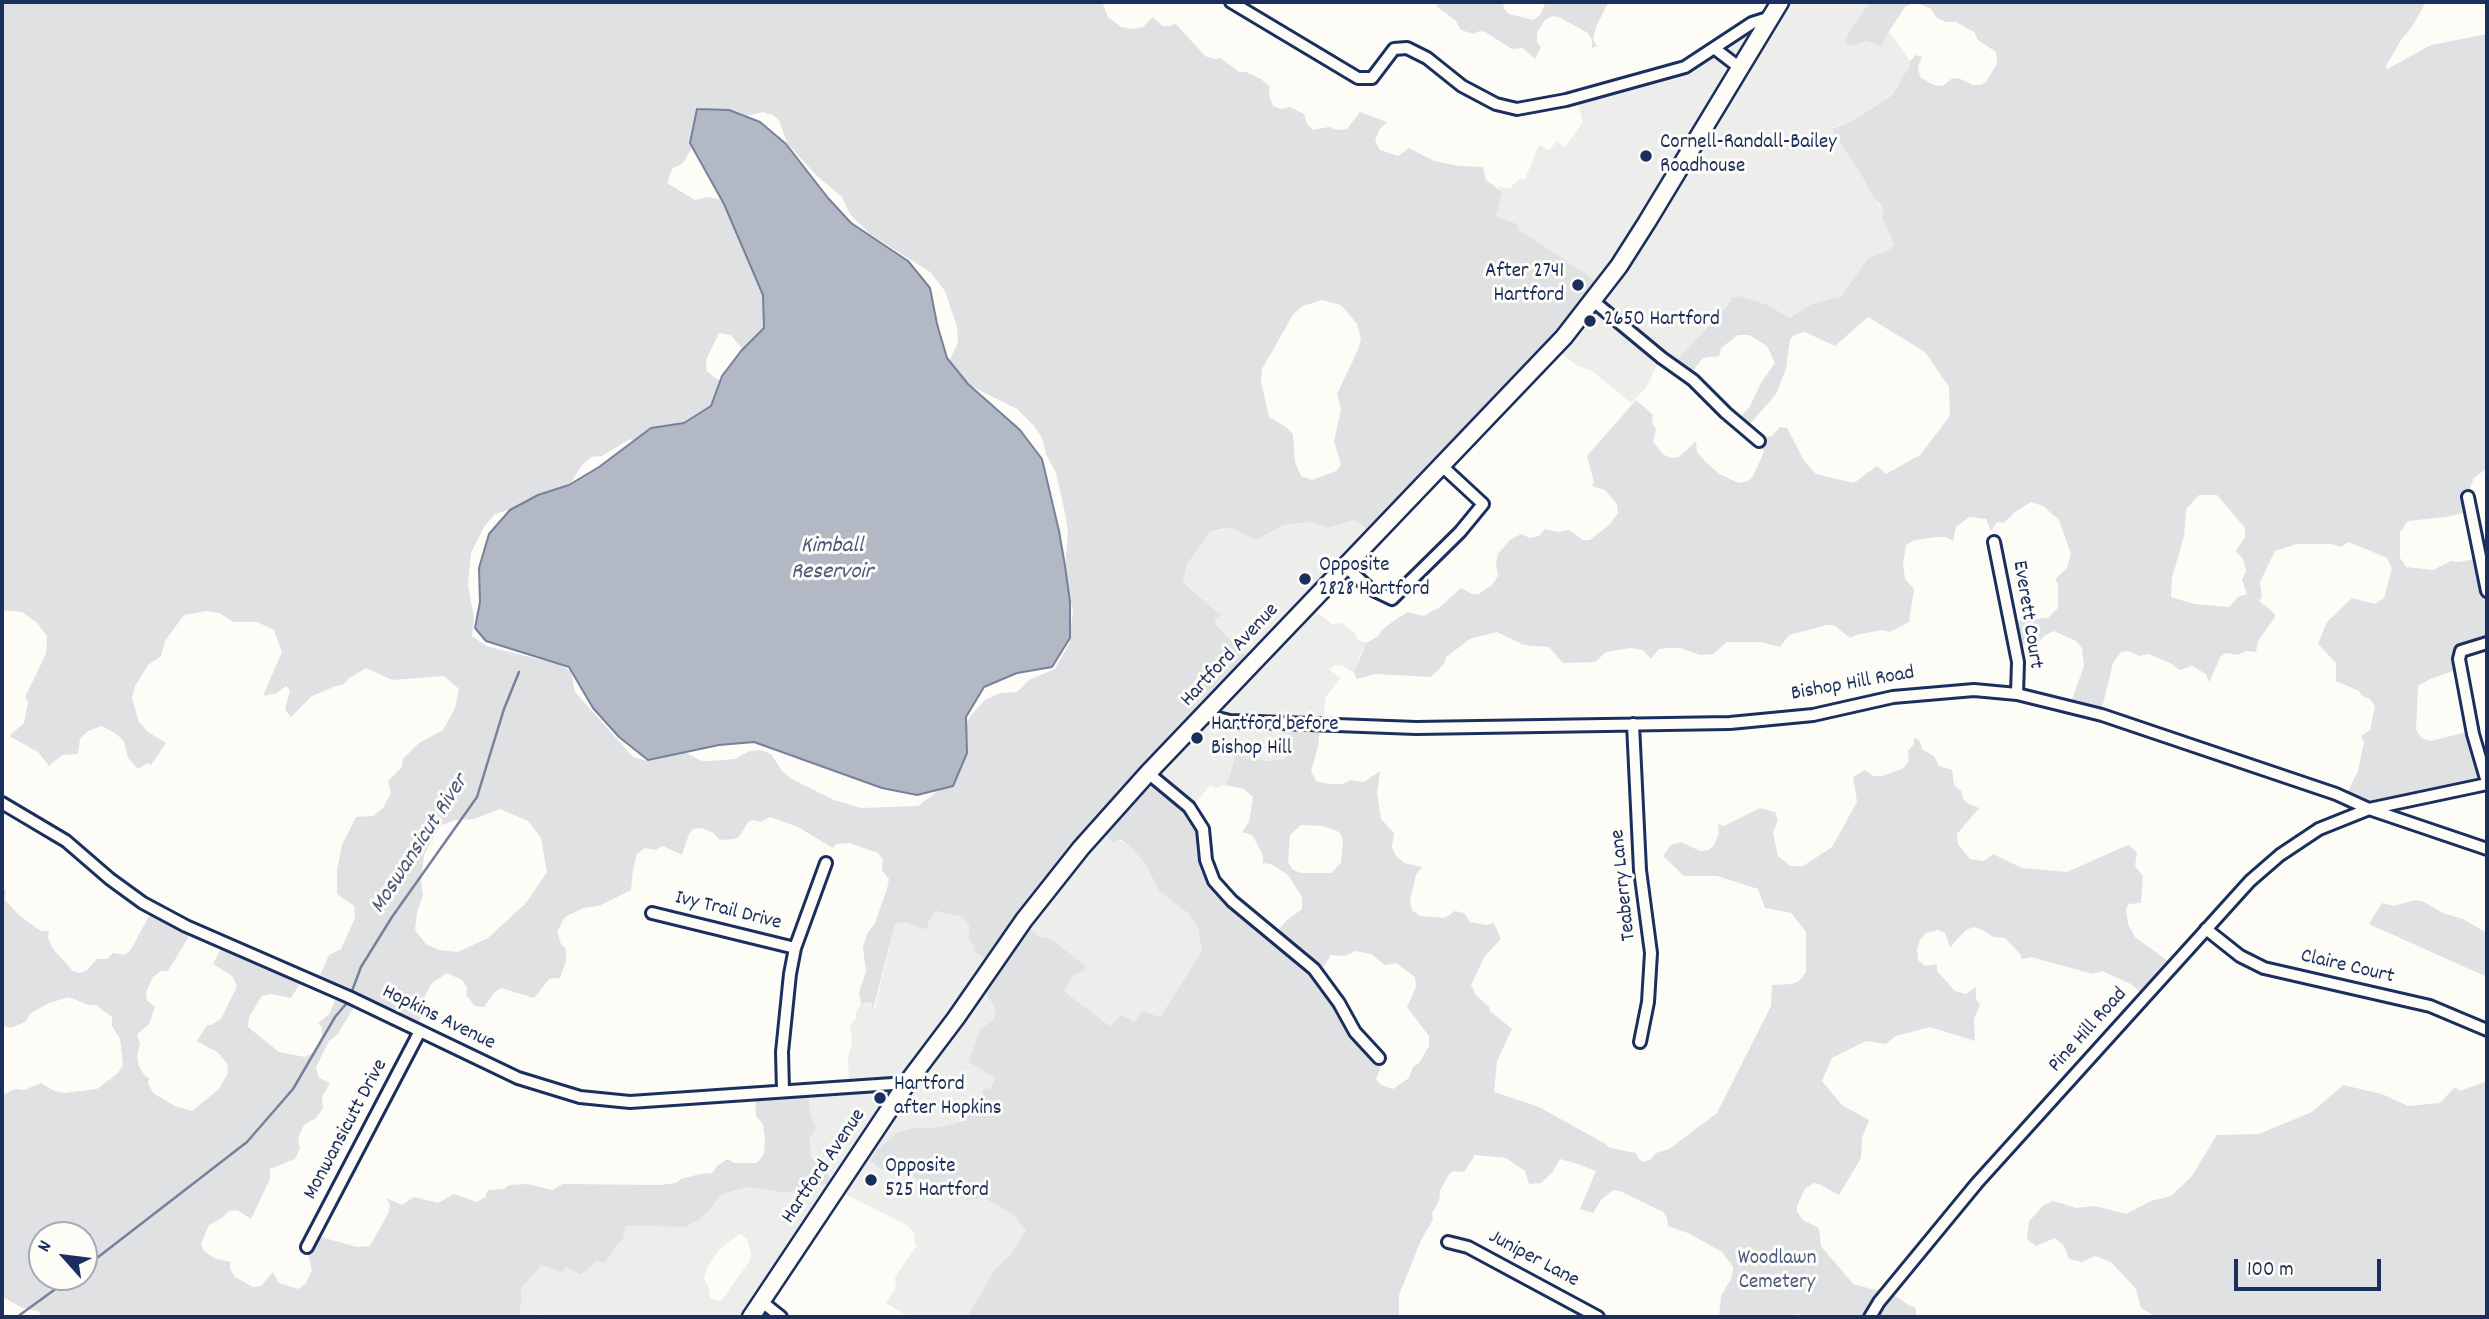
<!DOCTYPE html>
<style>
body{margin:0}
#map{position:relative;width:2489px;height:1319px;overflow:hidden;background:#fdfcf7;font-family:Dekko,sans-serif}
canvas{display:block}
.frame{position:absolute;inset:0;border:4px solid #1b2f5e;pointer-events:none}
.north{position:absolute;left:28px;top:1221px;width:70px;height:70px;box-sizing:border-box;background:#fdfcf7;border:2px solid #a3aaba;border-radius:50%;rotate:298deg;font-size:19px;font-weight:700;line-height:28px;text-align:center;color:#1b2f5e}
.north::after{content:'';display:block;margin:auto;width:24px;height:32px;background:#1b2f5e;clip-path:polygon(50% 0,100% 100%,50% 72%,0 100%)}
.scale{position:absolute;left:2234px;top:1259px;width:147px;height:32px;box-sizing:border-box;border:4px solid #1b2f5e;border-top:0;padding-left:9px;font-size:21px;line-height:24px;white-space:nowrap;color:#1b2f5e;-webkit-text-stroke:5px #fdfcf7;paint-order:stroke}
</style>
<div id="map">
<canvas width="2489" height="1319"></canvas>
<div class="frame"></div>
<div class="north">N</div>
<div class="scale">100 m</div>
</div>
<script>
const context = document.querySelector('canvas').getContext('2d');
context.lineJoin = 'round';
function fillPath(path, color) { context.fillStyle = color; context.fill(path, 'evenodd'); }
const toPath = rows => new Path2D(rows.map(r => 'M' + r).join(''));
function strokePath(path, color, width, dash) { context.strokeStyle = color; context.lineWidth = width; context.lineCap = dash ? 'butt' : 'round'; context.setLineDash(dash || []); context.stroke(path); }
function write(font, color, halo, rows, align = 'center') {
  context.font = font + ' Dekko,sans-serif'; context.lineWidth = 6; context.setLineDash([]); context.textBaseline = 'middle'; context.strokeStyle = halo; context.fillStyle = color; for (const [text, x, y, turn = 0] of rows) {
    context.save(); context.translate(x, y); context.rotate((+turn || 0) * Math.PI / 180); context.textAlign = isNaN(turn) ? turn : align; if (halo) context.strokeText(text, 0, 0); context.fillText(text, 0, 0); context.restore();
  }
}
fillPath(toPath([
 [1783,2,1870,2,1850,32,1857,43,1866,41,1875,45,1884,39,1889,31,1910,61,1910,67,1901,78,1897,89,1888,97,1848,123,1834,127,1865,181,1872,196,1883,209,1882,218,1894,244,1889,250,1868,258,1841,298,1811,304,1790,318,1768,305,1740,296,1731,297,1727,305,1673,364,1660,359,1646,388,1631,403,1592,371,1576,365,1554,347,1583,272,1518,229,1518,225,1496,216,1502,192,1498,187,1510,188,1518,180,1525,179,1539,145,1549,150,1557,141,1564,148,1583,122,1576,98,1662,79,1695,68,1717,54],
 [1355,520,1374,535,1308,605,1332,624,1343,623,1354,633,1358,640,1366,643,1358,659,1359,665,1354,673,1343,666,1336,665,1329,669,1341,678,1325,698,1324,722,1291,746,1286,759,1267,761,1236,753,1229,778,1225,785,1216,788,1210,785,1191,808,1151,769,1251,661,1215,624,1215,620,1220,614,1183,581,1187,566,1210,532,1231,528,1256,540,1284,525,1312,522,1327,528],
 [1099,828,1129,846,1145,863,1159,891,1189,914,1198,928,1202,951,1160,1017,1110,1026,1065,992,1068,983,1076,973,1085,970,1051,939,1038,936,1023,921],
 [936,911,962,917,969,925,969,941,992,963,984,994,995,1008,994,1019,995,1078,991,1088,984,1089,981,1104,963,1121,941,1127,913,1128,881,1169,890,1168,904,1171,917,1180,967,1200,984,1198,1012,1214,1026,1230,1012,1253,995,1269,967,1317,909,1317,886,1303,896,1287,895,1277,917,1245,914,1243,915,1234,908,1226,841,1192,756,1317,541,1317,539,1314,536,1317,526,1317,519,1313,519,1290,541,1265,562,1272,567,1267,584,1271,590,1268,596,1261,605,1263,625,1226,685,1227,699,1220,708,1212,722,1194,750,1187,787,1193,833,1182,811,1159,810,1137,816,1129,810,1114,808,1089,849,1083,848,1058,852,1043,850,1025,857,1018,855,1013,861,1004,867,1002,875,1008,895,924,904,922,927,930,929,921],
 [739,1234,747,1239,751,1254,749,1262,721,1301,710,1298,709,1288,704,1278,708,1266,719,1250]
]), '#edeeec');
fillPath(toPath([
 [2,2,1102,2,1108,17,1121,27,1133,29,1143,27,1153,17,1162,26,1171,26,1175,23,1205,56,1214,59,1221,58,1239,72,1246,72,1261,79,1270,87,1269,95,1273,106,1281,109,1290,107,1304,114,1307,124,1313,130,1329,127,1337,130,1347,129,1360,112,1387,122,1379,130,1375,141,1380,150,1398,156,1409,148,1434,161,1459,166,1483,167,1486,180,1502,192,1496,216,1519,225,1518,229,1583,272,1603,288,1374,535,1355,520,1327,528,1312,522,1284,525,1256,540,1231,528,1221,529,1210,532,1187,565,1183,582,1221,615,1215,620,1216,625,1251,661,1151,769,1201,826,1213,880,1274,935,1287,920,1302,909,1302,897,1288,875,1271,864,1263,863,1263,856,1256,842,1252,835,1242,832,1249,822,1253,797,1244,789,1225,785,1229,778,1236,753,1267,761,1285,759,1291,746,1287,724,1320,724,1318,747,1311,771,1316,781,1328,784,1343,784,1350,780,1364,782,1380,771,1377,793,1381,819,1394,833,1392,847,1396,856,1404,863,1422,867,1416,875,1410,900,1412,910,1420,916,1445,918,1455,911,1464,913,1470,922,1486,925,1494,923,1501,939,1485,956,1471,985,1476,995,1489,1007,1490,1011,1512,1029,1497,1061,1494,1092,1539,1107,1604,1143,1610,1148,1636,1153,1639,1159,1644,1162,1651,1159,1656,1153,1669,1149,1717,1113,1771,1006,1772,985,1792,984,1799,981,1806,972,1806,932,1791,913,1765,908,1758,889,1717,876,1684,876,1663,856,1671,845,1681,842,1700,851,1709,850,1714,845,1719,833,1718,824,1724,826,1760,808,1775,812,1778,820,1773,833,1778,856,1790,866,1803,866,1832,847,1857,802,1853,777,1865,770,1873,776,1882,776,1902,769,1909,761,1908,751,1914,744,1914,738,1919,740,1923,750,1934,756,1939,766,1952,770,1954,785,1962,792,1963,799,1967,803,1979,808,1957,834,1958,844,1970,859,1984,861,1993,854,2022,868,2067,872,2128,845,2137,852,2135,866,2143,876,2141,903,2129,904,2126,909,2128,924,2135,937,2172,964,2145,996,2131,984,2102,971,2093,974,2031,957,2021,959,2021,955,2005,938,1993,937,1983,930,1973,927,1966,930,1950,947,1945,933,1938,930,1926,933,1920,940,1917,949,1918,960,1925,966,1937,964,1937,971,1955,991,1966,994,1976,987,1976,999,1980,1005,1974,1019,1975,1041,1930,1027,1896,1036,1886,1044,1866,1041,1832,1058,1822,1081,1842,1105,1869,1120,1862,1138,1861,1158,1839,1195,1819,1184,1813,1183,1805,1189,1797,1206,1797,1212,1803,1220,1819,1228,1821,1246,1853,1284,1894,1295,1910,1306,1915,1307,1917,1317,1805,1317,1799,1314,1776,1317,1719,1317,1721,1296,1732,1277,1731,1276,1733,1271,1733,1267,1722,1252,1688,1233,1668,1226,1667,1218,1663,1212,1620,1191,1613,1190,1601,1200,1593,1213,1580,1209,1596,1171,1578,1164,1560,1159,1552,1173,1541,1183,1529,1184,1525,1171,1506,1158,1475,1155,1464,1172,1453,1171,1449,1174,1440,1191,1439,1201,1432,1213,1433,1220,1421,1240,1399,1295,1399,1317,967,1317,995,1269,1012,1253,1026,1230,1012,1214,984,1198,967,1200,917,1180,904,1171,890,1168,881,1169,870,1161,876,1151,896,1133,913,1128,941,1127,963,1121,981,1104,983,1089,991,1088,995,1078,969,1062,980,1030,994,1019,995,1008,978,984,992,963,974,952,975,947,969,941,969,925,962,917,936,911,929,921,927,930,904,922,895,924,873,1010,872,1004,867,1002,861,1004,859,993,866,971,863,948,867,934,875,923,887,889,889,879,882,870,883,860,878,853,849,843,836,844,833,848,798,827,770,817,761,822,753,820,748,822,739,837,734,839,720,840,713,833,702,828,693,829,689,834,682,855,663,846,655,850,645,848,637,854,633,869,631,890,599,906,583,908,565,917,557,932,561,944,566,949,566,961,560,978,549,979,534,998,501,988,494,993,484,1007,475,1006,466,995,467,987,462,980,447,973,432,983,422,1001,422,1014,417,1028,357,1002,337,1035,329,1041,316,1067,319,1078,330,1083,322,1097,323,1108,316,1118,304,1125,298,1138,300,1148,295,1159,270,1169,270,1179,251,1219,237,1210,229,1211,222,1218,209,1225,201,1244,204,1251,214,1258,230,1262,230,1269,235,1277,253,1287,261,1286,273,1272,279,1283,298,1289,306,1283,312,1270,308,1254,313,1239,317,1236,357,1247,370,1246,389,1212,390,1205,386,1198,402,1205,414,1197,438,1203,454,1194,477,1202,485,1197,488,1190,504,1189,509,1185,528,1184,552,1190,563,1184,661,1185,676,1183,681,1179,700,1174,712,1173,718,1165,728,1159,734,1163,757,1163,764,1154,765,1141,763,1125,756,1116,755,1093,808,1089,810,1114,816,1129,810,1137,811,1158,826,1163,828,1176,834,1182,787,1193,749,1187,722,1194,708,1212,699,1220,685,1227,625,1226,623,1240,618,1243,605,1263,596,1261,590,1268,580,1274,567,1267,562,1272,541,1265,520,1290,522,1296,519,1313,526,1317,42,1317,38,1311,23,1308,2,1297,2,1095,15,1089,24,1090,41,1083,54,1091,64,1093,97,1089,118,1073,123,1065,120,1039,112,1026,112,1017,96,1005,88,1005,69,997,49,1003,31,1013,25,1022,11,1028,2,1025,2,889,6,890,5,900,20,916,41,931,49,931,48,938,53,949,73,971,80,973,87,970,97,959,107,959,113,953,124,955,130,951,153,909,193,930,168,971,161,971,153,977,146,992,147,1000,155,1007,149,1024,137,1034,140,1044,137,1057,139,1066,145,1076,149,1078,148,1083,153,1093,175,1106,192,1111,219,1089,228,1073,227,1063,217,1052,197,1041,207,1025,211,1025,221,1019,237,986,232,976,213,964,224,943,304,977,291,998,270,994,262,996,249,1017,248,1027,279,1052,305,1057,313,1053,322,1037,322,1028,318,1023,329,1014,338,994,317,982,329,955,341,949,355,918,354,906,337,894,337,870,342,845,356,817,373,816,383,808,391,793,388,781,402,767,403,759,419,743,443,730,455,708,459,689,444,676,392,680,366,668,348,679,343,685,336,686,312,696,291,717,285,710,290,690,286,686,277,693,263,696,282,652,274,630,257,622,234,622,219,613,206,611,184,615,165,641,161,656,148,665,135,686,132,698,139,722,148,732,166,743,151,765,148,763,138,769,128,758,124,741,116,734,102,726,88,731,80,739,78,754,62,755,49,766,38,752,9,736,24,723,28,702,25,697,46,654,47,636,36,622,22,612,2,610],
 [763,112,773,115,779,120,787,143,816,175,842,197,850,214,870,234,930,272,945,291,957,327,958,342,949,362,954,372,971,386,1017,409,1034,426,1042,438,1046,454,1056,473,1065,513,1068,532,1064,579,1073,610,1069,644,1055,669,1029,680,1017,692,1000,693,985,700,971,715,966,725,951,781,918,806,861,808,834,800,790,778,782,771,771,754,761,750,750,751,735,759,709,761,702,761,674,747,650,753,648,761,633,757,575,692,571,671,557,664,486,646,472,636,474,618,468,585,471,553,484,527,495,514,562,493,571,483,582,465,591,457,602,456,630,439,641,444,730,403,738,389,715,378,707,371,706,360,719,333,731,335,743,350,785,311,759,217,719,199,707,197,695,200,667,183,672,169,683,163,706,125],
 [1322,300,1341,305,1357,324,1361,339,1358,350,1337,394,1341,410,1334,441,1341,465,1336,471,1312,480,1301,476,1295,462,1293,434,1286,427,1269,417,1261,382,1262,369,1294,313,1303,306],
 [500,809,528,821,541,838,547,872,526,903,488,938,458,952,439,950,426,944,415,930,417,912,423,895,421,881,424,855,440,826,455,820,474,819],
 [1301,825,1323,826,1339,832,1343,840,1341,863,1331,873,1302,873,1293,870,1288,862,1290,835],
 [1099,828,1114,843,1120,839,1129,846,1145,863,1159,891,1189,914,1198,928,1202,951,1160,1017,1142,1011,1134,1022,1121,1015,1110,1026,1065,992,1068,983,1076,974,1085,970,1084,965,1051,939,1038,936,1023,922],
 [1356,951,1371,954,1385,965,1396,963,1415,977,1416,987,1407,1007,1429,1036,1429,1046,1419,1063,1413,1067,1409,1078,1393,1089,1381,1085,1376,1079,1382,1064,1379,1057,1319,974,1331,955,1345,956],
 [42,1235,84,1235,84,1277,42,1277],
 [1435,2,1503,2,1504,9,1509,14,1533,20,1540,15,1546,2,1612,2,1607,5,1596,27,1593,39,1597,46,1592,48,1592,40,1588,33,1561,18,1553,16,1545,20,1537,33,1537,42,1541,47,1535,59,1523,48,1512,49,1485,32,1480,31,1473,34,1461,30,1455,20,1437,7],
 [1870,2,2426,2,2412,27,2401,40,2386,66,2387,69,2431,45,2487,34,2487,468,2474,478,2467,496,2468,512,2446,517,2408,521,2400,532,2400,558,2406,567,2433,570,2451,561,2459,562,2479,558,2487,589,2487,641,2462,650,2459,669,2430,679,2418,686,2416,729,2421,738,2431,741,2471,731,2487,781,2369,809,2345,797,2358,771,2364,742,2361,736,2370,730,2375,706,2370,699,2362,696,2359,691,2336,681,2336,663,2318,644,2327,622,2352,598,2375,604,2384,598,2392,568,2387,558,2349,542,2340,547,2332,544,2297,544,2275,551,2260,582,2262,597,2259,601,2275,614,2275,617,2258,641,2256,652,2246,651,2238,655,2226,653,2221,656,2209,682,2206,674,2192,666,2180,670,2170,663,2149,654,2139,656,2129,651,2121,652,2113,663,2101,712,2070,705,2084,666,2082,648,2076,641,2054,631,2044,636,2039,642,2016,647,2015,621,2048,618,2058,608,2058,584,2055,579,2067,568,2071,554,2059,520,2043,506,2031,502,2015,512,2004,523,1997,522,1991,531,1986,519,1969,517,1956,527,1953,541,1946,537,1937,537,1915,540,1906,545,1903,564,1905,579,1914,589,1909,622,1890,632,1882,630,1856,635,1850,638,1834,625,1827,625,1789,635,1780,647,1761,642,1727,642,1713,654,1700,655,1680,648,1668,648,1659,649,1651,659,1643,650,1630,648,1606,652,1595,662,1563,663,1549,647,1524,645,1497,632,1470,639,1446,657,1444,664,1431,677,1375,674,1357,679,1354,673,1366,643,1377,637,1384,628,1398,618,1408,612,1423,616,1440,607,1461,588,1472,594,1478,594,1492,585,1498,576,1496,563,1498,554,1510,540,1521,534,1530,538,1539,536,1545,529,1557,532,1569,530,1583,540,1590,540,1609,525,1618,513,1617,504,1605,490,1592,486,1594,482,1587,456,1636,400,1653,415,1652,423,1656,429,1653,442,1664,455,1672,458,1679,457,1696,441,1697,452,1706,462,1719,474,1739,483,1748,481,1753,476,1764,452,1759,438,1772,436,1780,427,1787,428,1805,462,1816,474,1854,483,1877,466,1886,474,1920,455,1950,416,1949,387,1925,352,1868,317,1835,346,1805,332,1794,335,1790,340,1786,369,1776,394,1746,429,1737,421,1750,406,1762,381,1775,363,1767,346,1749,335,1738,335,1721,348,1719,356,1703,358,1690,374,1673,364,1727,306,1731,297,1740,296,1768,305,1790,318,1811,304,1841,297,1868,258,1889,250,1894,244,1882,218,1883,209,1881,205,1872,196,1865,181,1832,129,1850,122,1889,97,1897,89,1901,78,1910,67,1909,62,1916,55,1922,57,1918,66,1920,77,1934,85,1943,86,1951,79,1958,78,1973,85,1980,85,1985,83,1997,64,1996,52,1978,40,1974,32,1956,22,1946,22,1937,18,1931,9,1915,2,1905,7,1884,39,1882,47,1866,41,1851,46,1845,42,1849,32],
 [2199,495,2217,495,2245,528,2245,537,2236,551,2243,559,2246,571,2242,580,2247,594,2238,597,2229,607,2194,604,2171,597,2172,578,2184,536,2186,509],
 [2415,900,2422,901,2443,913,2463,919,2487,933,2487,977,2369,924,2382,903,2394,906],
 [2487,1081,2487,1317,2157,1317,2141,1308,2136,1289,2111,1262,2095,1256,2082,1262,2069,1259,2064,1246,2055,1238,2036,1246,2027,1239,2029,1221,2044,1205,2053,1201,2076,1208,2095,1206,2126,1214,2151,1201,2171,1196,2192,1176,2217,1135,2259,1134,2312,1112,2343,1085,2382,1094,2408,1106,2440,1103,2455,1087,2460,1091]
]), '#e0e1e3');
const water = toPath([
 [697,109,729,110,760,122,786,144,828,198,851,223,908,261,930,288,937,324,947,358,968,384,1020,430,1042,459,1059,531,1065,566,1070,602,1070,638,1052,667,1017,673,984,687,966,717,967,753,953,786,917,795,882,788,754,742,719,745,648,760,619,737,593,708,569,667,486,641,475,628,480,602,479,568,489,534,510,510,538,495,569,485,599,467,651,428,684,423,711,406,722,376,741,351,764,328,763,295,724,204,690,143,697,109]
]);
fillPath(water, '#b3b8c5');
strokePath(water, '#76819c', 2);
strokePath(toPath([
 [352,991,361,967,392,917,477,797,504,709,519,672],
 [84,1268,247,1142,293,1089,335,1017,346,1004],
 [17,1317,72,1277]
]), '#76819c', 2.5);
const minor = toPath([
 [1231,2,1358,78,1372,78,1394,49,1407,48,1427,58,1462,86,1496,104,1517,109,1566,100,1685,67,1752,23,1771,17],
 [1714,48,1740,68],
 [1592,300,1662,358,1693,380,1726,413,1759,441],
 [2468,497,2487,591],
 [1994,542,2018,662,2017,694],
 [1346,567,1369,588,1392,599,1460,532,1483,504,1442,466],
 [2487,643,2461,651,2459,659,2473,734,2487,782],
 [1205,715,1230,721,1416,728,1730,723,1813,715,1893,697,1974,690,2017,694,2102,715,2336,794,2369,809,2487,784],
 [1633,724,1640,870,1651,953,1648,1002,1640,1042],
 [1148,773,1189,807,1203,829,1206,860,1214,881,1232,901,1314,969,1339,1003,1355,1032,1379,1058],
 [2,803,66,841,110,879,143,903,186,926,349,997,518,1078,580,1097,630,1102,907,1083],
 [652,913,795,948],
 [2206,929,2240,956,2264,968,2430,1006,2487,1030],
 [783,1090,782,1052,790,974,795,948,826,863],
 [1448,1242,1468,1247,1598,1317],
 [307,1247,420,1031],
 [761,1301,781,1317],
 [1870,1317,1879,1302,1977,1183,2250,881,2280,855,2319,829,2369,809,2487,849]
]);
const highway = toPath([
 [751,1317,907,1083,956,1018,1024,920,1081,848,1148,773,1564,337,1619,266,1647,222,1780,2]
]);
strokePath(minor, '#1b2f5e', 16);
strokePath(highway, '#1b2f5e', 21);
strokePath(minor, '#fdfcf7', 10);
strokePath(highway, '#fdfcf7', 16);
for (const [x, y, r, color] of [
 [1646,156,7,"#1b2f5e"],
 [1578,285,7,"#1b2f5e"],
 [1590,321,7,"#1b2f5e"],
 [1305,579,7,"#1b2f5e"],
 [1197,738,7,"#1b2f5e"],
 [880,1098,7,"#1b2f5e"],
 [871,1180,7,"#1b2f5e"]
]) { const dot = new Path2D(); dot.arc(x, y, r, 0, 2 * Math.PI); context.fillStyle = color; context.fill(dot); strokePath(dot, '#fdfcf7', 2.5); }
write('21px', '#1b2f5e', '#fdfcf7', [
 ["Cornell-Randall-Bailey",1660,144],
 ["Roadhouse",1660,168],
 ["After 2741",1564,273,"right"],
 ["Hartford",1564,297,"right"],
 ["2650 Hartford",1604,321],
 ["Opposite",1319,567],
 ["2828 Hartford",1319,591],
 ["Hartford before",1211,726],
 ["Bishop Hill",1211,750],
 ["Hartford",894,1086],
 ["after Hopkins",894,1110],
 ["Opposite",885,1168],
 ["525 Hartford",885,1192]
], 'left');
write('21px', '#1b2f5e', '#fdfcf7', [
 ["Everett Court",2026,615,81],
 ["Hartford Avenue",1231,656,-47],
 ["Bishop Hill Road",1853,685,-10],
 ["Teaberry Lane",1625,885,-96],
 ["Ivy Trail Drive",728,912,14],
 ["Claire Court",2347,968,13],
 ["Hopkins Avenue",438,1019,26],
 ["Pine Hill Road",2089,1031,-48],
 ["Monwansicutt Drive",347,1130,-62],
 ["Hartford Avenue",825,1167,-56],
 ["Juniper Lane",1533,1260,28]
]);
write('21px', '#4c5c7f', '#fdfcf7', [
 ["Woodlawn",1777,1260],
 ["Cemetery",1777,1284]
]);
write('italic 23px', '#49587d', '#fdfcf7', [
 ["Kimball",832,548],
 ["Reservoir",832,574],
 ["Moswansicut River",421,845,-57]
]);
</script>
